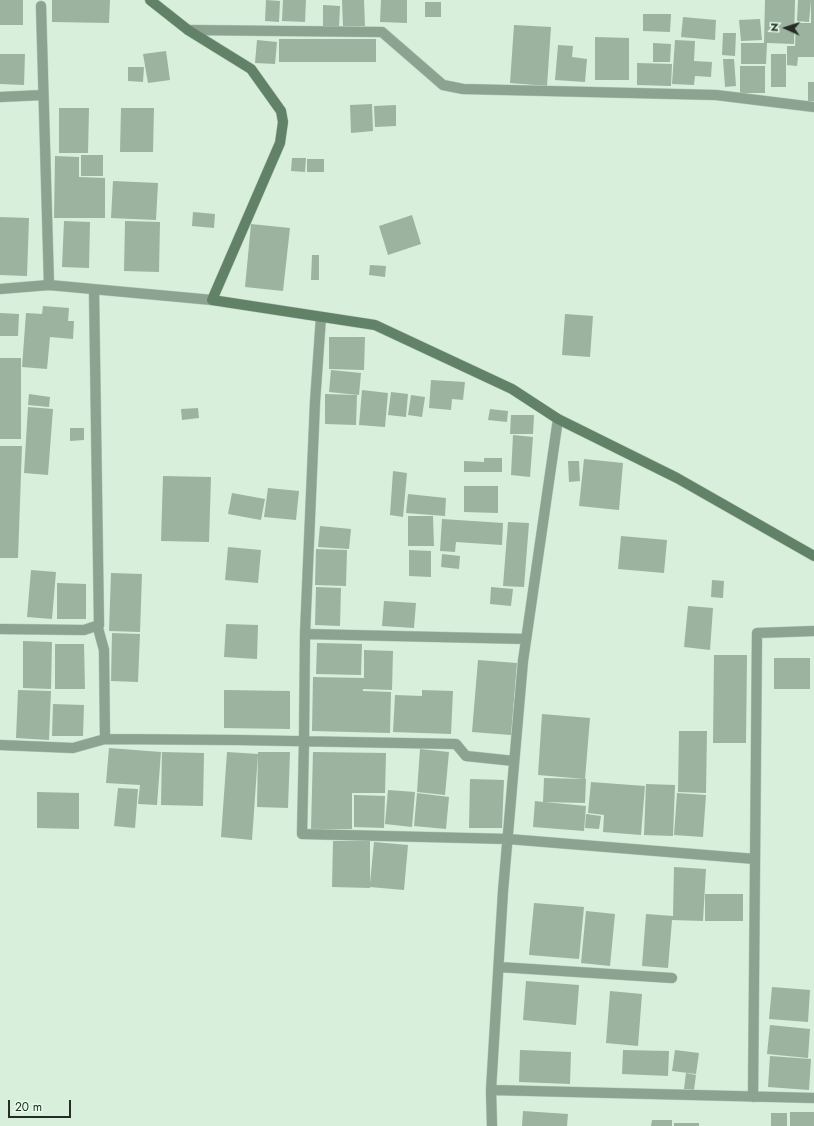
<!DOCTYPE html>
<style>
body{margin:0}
#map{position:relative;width:814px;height:1126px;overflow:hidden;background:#d7efdb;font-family:Jost,sans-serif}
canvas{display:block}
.north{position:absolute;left:766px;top:8px;width:40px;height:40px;-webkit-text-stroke:3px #e4fce8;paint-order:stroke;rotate:273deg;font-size:11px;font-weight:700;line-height:16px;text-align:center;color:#242d26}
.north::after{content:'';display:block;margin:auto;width:14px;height:18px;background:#242d26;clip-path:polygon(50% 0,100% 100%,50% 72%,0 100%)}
.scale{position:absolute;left:8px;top:1100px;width:63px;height:18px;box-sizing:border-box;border:2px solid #242d26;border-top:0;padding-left:5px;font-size:12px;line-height:14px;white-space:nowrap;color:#242d26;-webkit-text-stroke:3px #e4fce8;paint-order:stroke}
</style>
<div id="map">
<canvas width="814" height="1126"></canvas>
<div class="north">N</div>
<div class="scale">20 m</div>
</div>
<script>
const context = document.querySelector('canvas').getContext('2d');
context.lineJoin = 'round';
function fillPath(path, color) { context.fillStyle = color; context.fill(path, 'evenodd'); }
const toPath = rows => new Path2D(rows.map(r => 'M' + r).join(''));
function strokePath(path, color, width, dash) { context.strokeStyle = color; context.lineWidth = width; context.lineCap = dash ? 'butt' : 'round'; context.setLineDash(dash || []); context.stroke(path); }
fillPath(toPath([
 [0,0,23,0,23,25,0,25],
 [52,0,110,0,109,23,52,22],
 [266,0,280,1,279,22,265,21],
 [283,0,306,0,305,22,282,21],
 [342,0,364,0,365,26,343,26],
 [381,0,407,0,407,23,380,22],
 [765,0,795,0,794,44,767,43,766,64,741,64,741,43,764,43],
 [798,0,811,0,809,22,797,21],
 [811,0,814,0,814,57,798,57,797,66,787,65,787,46,795,46,796,23,811,23],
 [425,2,441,2,441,17,425,17],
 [323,5,340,6,339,27,323,27],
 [643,14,671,14,670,32,643,31],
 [683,17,716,20,715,40,681,37],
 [760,19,762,40,741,41,739,20],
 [514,25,551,27,547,86,510,83],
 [723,33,736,33,735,56,722,55],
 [595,37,629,38,629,80,595,80],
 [279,39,376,39,376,62,279,62],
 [257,40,277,42,275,64,255,63],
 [675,40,695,41,694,61,712,62,711,77,695,76,694,85,672,84],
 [653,43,671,44,670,62,653,62],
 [558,45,573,46,572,57,587,59,585,82,555,80],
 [166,51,170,80,148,83,143,54],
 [0,54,25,54,24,85,0,84],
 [771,54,786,54,786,87,771,87],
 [723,59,734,59,736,86,725,87],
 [637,63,672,64,671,86,637,85],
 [740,66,765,66,765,93,740,93],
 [128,67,144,67,143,82,128,81],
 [808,82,814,82,814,101,808,101],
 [372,104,373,131,351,133,350,105],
 [396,105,396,126,375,127,374,106],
 [59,108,89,108,88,153,59,153],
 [121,108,154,108,153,152,120,152],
 [81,155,103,155,103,176,81,176],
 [55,156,79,157,79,177,105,178,105,218,54,218],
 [292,158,306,158,305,172,291,171],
 [307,159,324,159,324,172,307,172],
 [113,181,158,183,156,220,111,218],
 [193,212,215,214,214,228,192,226],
 [412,215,421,244,388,255,379,226],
 [0,217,29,218,27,276,0,275],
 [64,221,90,222,89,268,62,267],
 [125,221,160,222,159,272,124,271],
 [251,224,290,228,283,291,245,287],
 [312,255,319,255,319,280,311,280],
 [370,265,386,266,385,277,369,275],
 [43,306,69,308,68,321,74,321,73,339,50,337,47,369,22,367,26,313,42,314],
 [0,313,19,314,18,336,0,336],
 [565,314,593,316,590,357,562,355],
 [329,337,365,337,364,370,329,369],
 [0,358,21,358,21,439,0,439],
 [331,370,361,373,359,395,329,392],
 [431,380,465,382,463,400,452,399,451,410,429,408],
 [362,390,388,393,385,427,359,425],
 [391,392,408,394,406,417,388,415],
 [29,394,50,397,49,407,28,405],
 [325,394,357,395,356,425,325,424],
 [411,395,425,397,422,417,408,415],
 [28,407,53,409,48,475,24,473],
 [198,408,199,418,182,420,181,409],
 [490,409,508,411,507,422,488,420],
 [511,415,534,415,533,434,510,434],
 [70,428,84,428,84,440,70,441],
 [513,435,533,437,530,477,511,475],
 [0,446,22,446,18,558,0,558],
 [484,458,502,458,502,472,464,472,464,461,484,462],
 [584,459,623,463,619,510,579,506],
 [568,461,579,461,580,481,569,482],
 [393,471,407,473,403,517,390,515],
 [163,476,211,477,209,542,161,541],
 [464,486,498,486,498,513,464,512],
 [268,488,299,491,296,520,264,517],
 [232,493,265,499,261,520,228,514],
 [408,494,446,498,445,516,406,513],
 [408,516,433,516,434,546,408,546],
 [442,519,503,523,502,545,456,542,455,552,440,551],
 [508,522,529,523,524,587,503,586],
 [320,526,351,529,349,549,318,547],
 [621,536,667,540,664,573,618,569],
 [228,547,261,550,258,583,225,580],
 [316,549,347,550,346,586,315,585],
 [409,550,431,551,431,577,409,576],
 [442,554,460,556,459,569,441,567],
 [31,570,56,572,52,619,27,617],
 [111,573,142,574,140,632,109,631],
 [712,580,724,581,723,598,711,597],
 [57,583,86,584,86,619,57,619],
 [316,587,341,588,340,626,315,625],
 [491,587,513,589,511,606,490,604],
 [384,601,416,603,414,628,382,626],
 [688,606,713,608,710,650,684,647],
 [226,624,258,625,257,659,224,657],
 [112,633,140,634,138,682,111,681],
 [23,641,52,642,51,689,23,688],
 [317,643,362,644,361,675,316,674],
 [55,644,84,644,85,689,55,689],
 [364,650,393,651,392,690,363,689,363,691,391,692,390,733,312,731,313,677,364,678],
 [714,655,747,655,746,743,713,743],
 [774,658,810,658,810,689,774,689],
 [478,660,517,663,511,735,472,732],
 [18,690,51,691,49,740,16,738],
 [224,690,290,691,290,729,224,728],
 [422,690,453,691,451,734,393,732,395,695,422,696],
 [53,704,84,705,83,736,52,736],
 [542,714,590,718,585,779,538,775],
 [679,731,707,731,706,793,678,792],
 [109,748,161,752,157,805,138,804,140,785,106,783],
 [420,749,449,752,445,795,417,792],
 [162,752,204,753,203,806,161,805],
 [227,752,258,754,252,840,221,837],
 [258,752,290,752,288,808,257,807],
 [313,752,386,753,385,793,352,793,352,829,311,829],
 [544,778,586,779,585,803,544,802,586,806,584,831,533,827,535,801,543,802],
 [470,779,504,780,502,828,469,828],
 [591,782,645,786,641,835,603,832,604,815,588,813],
 [646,784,675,785,673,836,644,835],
 [118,788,138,789,135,828,114,826],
 [388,790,415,792,412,827,385,824],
 [37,792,79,793,79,829,37,828],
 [417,793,449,797,446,829,414,826],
 [677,793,706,795,703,837,674,835],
 [354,795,385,796,384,828,354,827],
 [586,814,601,816,599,829,585,828],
 [333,841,370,841,370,883,374,842,408,845,404,890,370,887,370,888,332,887],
 [674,867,706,869,703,921,672,920,668,968,642,966,646,914,673,916],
 [705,894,743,894,743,921,705,921],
 [534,903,584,907,579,959,529,955],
 [586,911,615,914,610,966,581,963],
 [526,981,579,985,576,1025,523,1020],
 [772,987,810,990,808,1022,769,1019],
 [610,991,642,994,638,1046,606,1043],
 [770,1025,810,1029,808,1058,767,1054],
 [520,1050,571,1052,570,1084,519,1082],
 [623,1050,669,1051,668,1076,622,1074],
 [675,1050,699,1053,696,1074,672,1071],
 [770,1056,811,1059,809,1090,768,1087],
 [686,1073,696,1075,694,1090,684,1089],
 [523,1111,568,1114,567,1126,522,1126],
 [790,1112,814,1112,814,1126,790,1126],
 [771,1113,787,1113,787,1126,771,1126],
 [652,1120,672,1120,672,1126,651,1126],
 [674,1123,699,1123,699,1126,674,1126]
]), '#9cb3a0');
const street = toPath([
 [41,6,49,285],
 [188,30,382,32,443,85,463,89,716,95,814,107],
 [0,97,43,95],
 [0,289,49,285,212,300],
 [321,317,315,402,305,634,304,741,302,834,508,839,755,859],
 [99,625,98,628,104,650,105,739],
 [0,629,84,630,99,625,94,290],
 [305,634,526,639],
 [0,745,73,748,105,739,237,740,456,744,466,756,514,761],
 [499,967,672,978],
 [491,1090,814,1098],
 [753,1097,757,633,814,631],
 [492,1126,491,1090,503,891,523,661,558,419]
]);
const secondary = toPath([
 [150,0,188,30,251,69,281,111,283,122,280,143,212,300,375,325,512,389,558,419,677,478,814,556]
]);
strokePath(street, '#b7ccba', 11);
strokePath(secondary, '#b7ccba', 11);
strokePath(street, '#8da391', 10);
strokePath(secondary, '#618267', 10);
</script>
